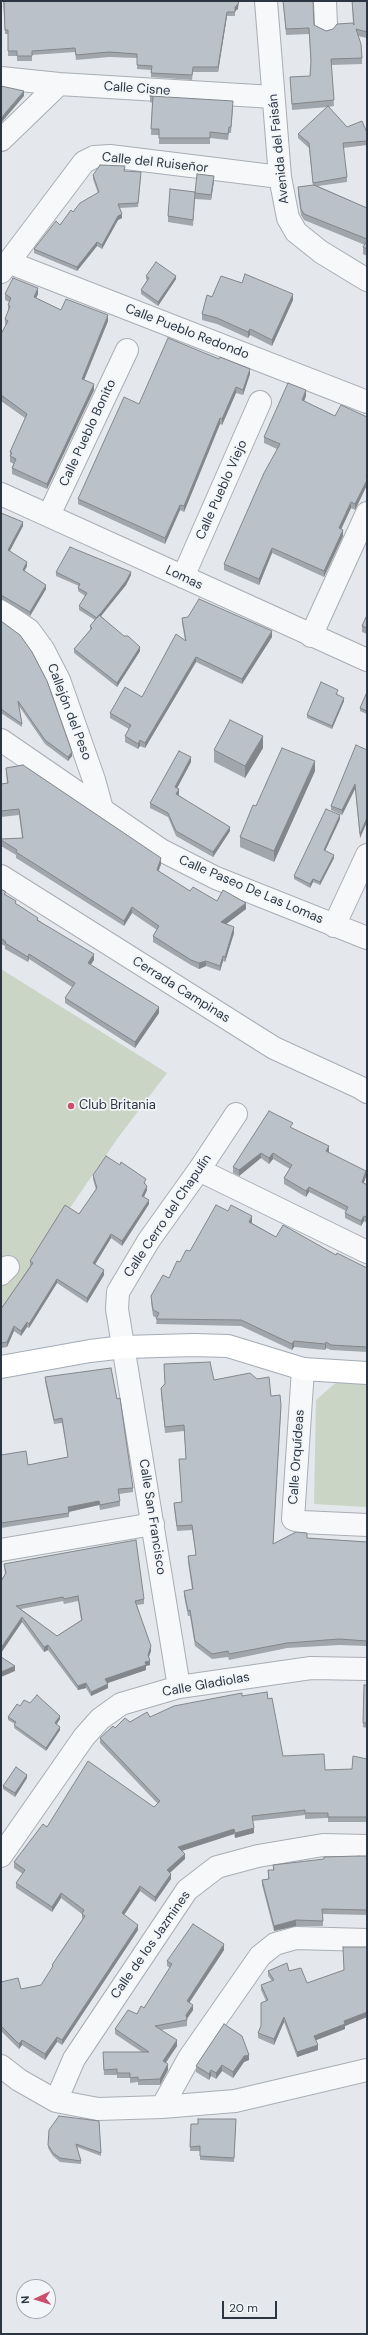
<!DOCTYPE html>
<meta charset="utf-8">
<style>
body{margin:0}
#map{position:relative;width:368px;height:2335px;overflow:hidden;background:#e4e7eb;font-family:"DM Sans",sans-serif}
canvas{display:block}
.frame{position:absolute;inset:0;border:2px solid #2c3643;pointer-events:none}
.north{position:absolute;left:16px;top:2279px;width:40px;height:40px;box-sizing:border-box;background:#f3f6f8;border:1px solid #a3a9b0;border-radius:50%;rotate:266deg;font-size:11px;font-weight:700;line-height:16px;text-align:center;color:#2c3643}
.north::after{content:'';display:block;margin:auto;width:14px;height:18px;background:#cb4e6b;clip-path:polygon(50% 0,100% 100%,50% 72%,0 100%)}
.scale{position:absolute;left:222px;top:2301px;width:55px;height:18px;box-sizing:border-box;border:2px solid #2c3643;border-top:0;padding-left:5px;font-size:12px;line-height:14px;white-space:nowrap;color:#2c3643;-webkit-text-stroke:3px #f3f6f8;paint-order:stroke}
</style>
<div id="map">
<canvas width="368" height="2335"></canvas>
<div class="frame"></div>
<div class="north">N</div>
<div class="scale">20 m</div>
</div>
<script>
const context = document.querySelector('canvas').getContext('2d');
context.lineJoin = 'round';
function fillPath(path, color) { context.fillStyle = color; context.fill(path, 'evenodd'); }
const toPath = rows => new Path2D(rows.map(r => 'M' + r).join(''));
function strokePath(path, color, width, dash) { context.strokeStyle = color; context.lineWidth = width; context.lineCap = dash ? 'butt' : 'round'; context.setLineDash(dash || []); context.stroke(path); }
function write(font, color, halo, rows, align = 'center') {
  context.font = font + ' "DM Sans",sans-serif'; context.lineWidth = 3.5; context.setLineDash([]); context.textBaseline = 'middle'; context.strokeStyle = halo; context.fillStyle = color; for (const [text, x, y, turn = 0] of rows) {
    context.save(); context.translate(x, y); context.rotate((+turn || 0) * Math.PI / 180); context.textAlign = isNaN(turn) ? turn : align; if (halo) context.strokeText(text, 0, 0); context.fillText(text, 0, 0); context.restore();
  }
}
fillPath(toPath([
 [1,969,167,1073,117,1139,1,1309],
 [340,1379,367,1382,367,1507,314,1504,316,1400]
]), '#cad5c5');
const minor = toPath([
 [266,1,280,177,288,218,296,232,321,252,367,280],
 [325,1,326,25],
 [1,78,59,84,273,97],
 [1,140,59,84],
 [8,262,367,402],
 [1,272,84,162,94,157,110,156,280,177],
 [1,494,367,660],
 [49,515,127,350],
 [183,577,260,402],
 [1,611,29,630,43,649,59,680,94,780,102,809],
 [311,636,367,513],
 [1,740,161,850,216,878,367,938],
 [1,876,274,1048,359,1087,367,1092],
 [334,926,367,855],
 [199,1170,367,1252],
 [1,1274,8,1267],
 [303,1369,293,1519,302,1522,367,1525],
 [1,1550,153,1524],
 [179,1687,117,1309,118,1292,149,1240,199,1170,236,1114],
 [1,1856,84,1737,100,1719,121,1704,179,1687,311,1668,367,1669],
 [1,2066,19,2080,56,2101,98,2109,162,2107,235,2101,367,2070],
 [56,2101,74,2059,187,1890,217,1867,258,1856,323,1845,367,1846],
 [162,2107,189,2058,260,1956,275,1944,296,1938,367,1940]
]);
const major = toPath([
 [1,1367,90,1351,124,1347,194,1345,228,1346,303,1369,367,1373]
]);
strokePath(minor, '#a9aeb5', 24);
strokePath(major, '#a3acb6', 24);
strokePath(minor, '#f6f8f9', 22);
strokePath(major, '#fff', 22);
fillPath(toPath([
 [3,1,238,9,235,11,235,16,227,16,218,72,193,72,192,80,151,77,151,70,137,69,137,58,109,57,76,60,75,52,32,55,32,61,17,61,17,56,8,56,8,34,5,34],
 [283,1,313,1,314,25,326,31,353,23,352,1,367,1,367,38,358,36,362,58,362,64,331,65,334,106,328,107,347,127,367,133,367,145,343,148,347,177,347,182,318,186,367,208,367,256,363,254,363,247,365,245,304,220,301,215,298,194,298,187,313,185,309,148,298,138,298,134,328,107,292,110,290,77,310,76,311,64,309,34,286,35],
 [150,96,233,107,231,133,229,133,228,140,210,138,210,144,159,144,159,135,151,135,152,103,150,102],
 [125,171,141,176,138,207,120,208,122,218,118,220,102,249,97,246,77,271,34,253,34,249,73,212,98,193,93,179,93,175],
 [214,181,211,200,195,199,195,193],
 [195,198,193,226,168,222,168,216],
 [146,276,176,279,158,306,141,294,141,290,147,280,146,279],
 [242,283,293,300,272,346,250,335,248,338,217,324,202,320,202,314,212,297],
 [5,294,38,294,36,298,61,310,108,321,84,380,94,390,47,489,12,474,12,468,14,464,10,462,10,452,25,418,1,401,1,334,6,325,5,325,5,319,8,311,8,305,9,302,5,300],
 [250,374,243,395,236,393,222,425,220,424,184,512,180,510,165,544,78,504,78,499,139,404],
 [306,396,304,401,335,416,367,417,367,485,355,510,351,508,341,529,343,536,324,577,272,553,259,585,224,570,224,564,277,449,264,443,264,437],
 [1,513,23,526,10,551,27,566,24,571,46,589,30,616,1,599],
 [56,572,131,575,126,585,101,616,140,651,117,687,74,653,74,649,90,630,90,626,95,620,79,610,79,606,85,596,78,591,78,588,79,586,56,576],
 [367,615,367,634,362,632,362,626],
 [182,618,272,637,242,684,196,662,145,748,140,746,138,749,125,742,125,736,129,729,110,718,110,713,142,697,185,640,182,623],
 [1,621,72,756,68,761,45,744,19,706,22,724,22,727,1,713],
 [367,692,367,714,360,711,360,708],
 [338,693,337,695,344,701,332,729,307,718,307,715],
 [263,748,245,778,214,762,214,750],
 [367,750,367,822,360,838,355,789,342,815,331,810,331,806],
 [191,762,177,788,179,794,178,795,230,831,213,857,176,836,168,817,150,808,150,803],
 [6,768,161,864,158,871,190,891,217,901,246,909,226,924,234,933,225,962,223,961,220,971,206,966,199,969,191,965,153,942,153,936,157,930,132,913,124,926,16,858,16,855,1,846,1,839,22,838,19,815,1,817,1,784,7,783,6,773],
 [315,771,274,862,240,847,240,837,256,806],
 [340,819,325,851,334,858,320,885,313,882,310,888,294,879,294,876],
 [1,889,6,895,16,904,94,960,90,965,159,1013,135,1048,65,1003,65,998,72,987,29,959,28,962,5,949,5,946,1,944],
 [293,1129,329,1152,329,1153,366,1176,364,1183,367,1185,367,1223,364,1221,361,1226,345,1218,345,1213,346,1211,309,1192,306,1197,284,1184,284,1178,290,1169,273,1159,269,1164,261,1158,239,1176,233,1173,233,1167],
 [93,1175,146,1183,145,1184,147,1190,144,1197,149,1204,122,1246,111,1238,95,1264,104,1275,87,1303,57,1283,29,1328,27,1327,21,1336,14,1331,7,1347,1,1348,1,1309,30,1266,30,1261,79,1214,96,1190,93,1179],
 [252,1222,252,1223,276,1237,336,1255,367,1268,367,1352,331,1350,326,1348,325,1350,294,1347,292,1350,241,1326,156,1324,157,1318,153,1316,151,1302,151,1296,169,1278,180,1262,190,1251],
 [45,1377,133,1488,133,1492,119,1494,120,1501,120,1506,100,1510,99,1505,69,1512,69,1517,1,1528,1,1455,28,1465,68,1457,62,1423,54,1424,45,1381],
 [214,1380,271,1396,281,1410,273,1544,307,1538,367,1542,367,1646,339,1645,287,1648,229,1660,228,1657,212,1659,195,1646,190,1616,188,1616,184,1596,184,1591,192,1589,188,1562,188,1556,196,1555,192,1530,177,1531,174,1508,174,1503,182,1502,179,1459,186,1459,184,1431,165,1433,161,1393,161,1388,164,1384],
 [4,1564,144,1599,144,1604,137,1605,151,1651,149,1657,150,1665,146,1666,146,1670,107,1683,108,1688,91,1696,86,1688,78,1690,48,1650,44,1652,22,1622,1,1653,1,1581,5,1574],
 [63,1601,64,1604,78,1601,81,1620,57,1636,21,1609],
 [364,1685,367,1685,367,1728,363,1727],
 [242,1696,268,1699,283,1756,325,1770,352,1769,367,1759,367,1822,328,1822,328,1818,305,1819,305,1815,253,1821,254,1833,235,1838,234,1834,182,1851,185,1859,170,1873,171,1879,155,1902,140,1891,124,1915,138,1930,62,2045,57,2042,45,2060,22,2045,19,2049,1,2031,1,1982,21,1989,41,1985,52,1969,52,1965,82,1920,82,1914,61,1898,52,1912,16,1888,16,1883,23,1874,14,1868,14,1862,47,1827,154,1807,158,1804,100,1743,100,1738,115,1728,130,1722],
 [30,1703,60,1719,56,1724,60,1730,46,1751,14,1728,15,1724,8,1720,8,1717,20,1706],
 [27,1778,15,1797,3,1789,3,1786],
 [367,1856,367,1915,323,1914,323,1926,296,1926,274,1931,262,1885,262,1880,268,1879,268,1870,273,1870,273,1865],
 [224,1950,189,2003,193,2010,187,2019,187,2026,161,2030,177,2046,166,2063,168,2070,160,2085,138,2085,138,2082,130,2083,130,2078,117,2078,117,2075,104,2075,103,2057,142,2052,115,2034,115,2029,144,2008,170,1968,167,1966,167,1961],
 [268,1971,289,1971,307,1983,367,2017,345,2026,345,2029,316,2040,318,2050,297,2057,284,2022,274,2045,258,2038,258,2033,261,2026,266,2001,261,1990,261,1985,272,1981,268,1976],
 [249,2060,244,2062,233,2078,222,2071,216,2079,211,2076,209,2080,196,2072,196,2066],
 [236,2119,234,2162,200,2160,200,2151,190,2151,191,2124,198,2124],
 [99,2121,101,2156,77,2147,81,2161,81,2164,60,2162,53,2156,48,2148,49,2130]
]), '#a1a6ac');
fillPath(toPath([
 [239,1,238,9,235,11,235,16,235,7],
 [227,12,227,16,218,72,218,67],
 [24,91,24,96,1,123,1,118],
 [214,176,214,181,211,200,211,195],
 [122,214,122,218,118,220,102,249,102,245,118,216],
 [97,242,97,246,77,271,77,267],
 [176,276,176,279,158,306,158,302],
 [38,288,38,294,34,303,34,297],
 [293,294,293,300,272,346,272,340],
 [108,315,108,321,82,385,82,379],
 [250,329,250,335,248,338,248,332],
 [250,369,250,374,243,395,243,390],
 [94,384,94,390,47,489,47,484],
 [236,387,236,393,222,425,222,419],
 [306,390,306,396,302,406,302,400],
 [220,418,220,424,184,512,184,506],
 [367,480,367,485,355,510,355,504],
 [351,502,351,508,339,534,339,528],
 [180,505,180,510,165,544,165,538],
 [23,522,23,526,8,554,8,550],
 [343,530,343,536,324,577,324,571],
 [272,548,272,553,259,585,259,579],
 [27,562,27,566,23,574,23,570],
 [131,572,131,575,126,585,97,621,97,618],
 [46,585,46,589,30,616,30,612],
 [272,631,272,637,242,684,242,679],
 [140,647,140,651,117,687,117,683],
 [196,657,196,662,145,748,145,743],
 [344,698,344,701,332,729,332,726],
 [263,736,263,748,245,778,245,766],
 [140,740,140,746,138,749,138,744],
 [72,752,72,756,68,761,68,757],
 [191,757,191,762,175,792,175,787],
 [315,761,315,771,274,862,274,851],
 [355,784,355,789,342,815,342,810],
 [179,789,179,794,176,799,176,794],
 [340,815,340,819,324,853,324,850],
 [367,818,367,822,360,838,360,834],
 [230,827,230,831,213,857,213,852],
 [334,855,334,858,320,885,320,882],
 [161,858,161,864,157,876,157,870],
 [313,879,313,882,310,888,310,884],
 [246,903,246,909,221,928,221,922],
 [132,907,132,913,124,926,124,921],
 [234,927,234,933,225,962,225,957],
 [29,954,29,959,28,962,28,957],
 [94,954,94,960,88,969,88,963],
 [223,956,223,961,220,971,220,966],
 [206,961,206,966,199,969,199,963],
 [159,1007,159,1013,135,1048,135,1042],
 [329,1146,329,1152,326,1157,326,1151],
 [261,1153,261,1158,239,1176,239,1170],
 [273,1153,273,1159,269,1164,269,1158],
 [366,1171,366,1176,362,1188,362,1182],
 [147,1186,147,1190,142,1201,142,1196],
 [309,1187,309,1192,306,1197,306,1191],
 [149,1200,149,1204,122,1246,122,1241],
 [252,1216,252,1222,249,1227,249,1222],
 [364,1216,364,1221,361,1226,361,1221],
 [111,1234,111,1238,93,1268,93,1263],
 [104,1270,104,1275,87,1303,87,1298],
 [57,1279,57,1283,29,1328,29,1324],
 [27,1322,27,1327,21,1336,21,1331],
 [14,1326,14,1331,7,1347,7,1342],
 [294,1341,294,1347,292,1350,292,1344],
 [326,1342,326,1348,325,1350,325,1344],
 [99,1501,99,1505,68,1512,68,1507],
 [22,1617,22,1622,1,1653,1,1648],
 [48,1645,48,1650,44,1652,44,1647],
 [151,1646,151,1651,148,1659,148,1655],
 [150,1661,150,1665,146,1666,146,1670,105,1684,105,1679,145,1662],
 [15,1666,15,1671,1,1677,1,1672],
 [86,1683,86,1688,78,1690,78,1686],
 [108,1684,108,1688,91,1696,91,1692],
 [60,1716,60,1719,55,1727,55,1723],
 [60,1727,60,1730,46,1751,46,1748],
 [27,1775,27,1778,15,1797,15,1793],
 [254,1828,254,1833,235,1838,235,1833],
 [234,1829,234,1834,178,1852,178,1847],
 [185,1854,185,1859,167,1875,167,1870],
 [171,1874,171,1879,155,1902,155,1897],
 [140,1886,140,1891,122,1918,122,1913],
 [61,1893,61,1898,52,1912,52,1907],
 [296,1920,296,1926,274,1931,274,1926],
 [138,1925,138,1930,62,2045,62,2040],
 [224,1944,224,1950,187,2006,187,2001],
 [193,2005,193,2010,186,2020,186,2015],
 [367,2012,367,2017,345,2026,345,2029,314,2041,314,2036,344,2021],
 [284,2017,284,2022,274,2045,274,2039],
 [57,2037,57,2042,45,2060,45,2054],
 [22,2040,22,2045,19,2049,19,2044],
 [177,2040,177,2046,163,2066,163,2061],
 [318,2045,318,2050,297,2057,297,2052],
 [249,2055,249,2060,244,2062,233,2078,233,2072,244,2056],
 [168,2064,168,2070,160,2085,160,2079],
 [222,2065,222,2071,216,2079,216,2073],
 [211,2070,211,2076,209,2080,209,2074]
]), '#83878c');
const building = toPath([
 [4,1,239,1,238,4,235,7,235,12,227,12,218,67,193,67,192,75,151,73,152,66,137,65,137,54,109,52,76,55,75,48,32,51,32,56,17,56,17,51,8,51,8,30,5,30,4,1],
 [283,1,313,1,314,25,326,31,333,29,337,24,353,23,354,25,352,1,367,1,367,32,356,29,361,44,362,58,331,59,334,100,292,104,290,77,310,76,311,61,309,28,286,29,283,1],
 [1,86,24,91,1,118,1,86],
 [150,96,233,101,231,127,229,127,228,134,210,132,210,138,159,138,159,129,151,129,153,96,150,96],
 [328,106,347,127,362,121,367,133,367,141,343,143,347,177,313,183,309,143,298,134,328,106],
 [100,165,125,166,124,171,141,172,138,203,118,204,122,214,118,216,102,245,97,242,77,267,34,249,56,221,60,225,71,210,73,212,80,203,99,192,93,175,100,165],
 [197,174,214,176,211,195,195,193,197,174],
 [314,185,367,208,367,239,304,214,301,209,298,187,314,185],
 [170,189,195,192,193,220,168,216,170,189],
 [367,241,367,249,363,247,367,241],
 [156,262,176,276,158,302,141,290,149,278,146,276,156,262],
 [245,274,293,294,272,340,250,329,248,332,217,318,202,314,207,295,212,297,221,276,242,283,245,274],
 [13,278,38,288,34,297,61,310,66,299,108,315,82,379,94,384,47,484,12,468,16,459,10,456,12,453,10,452,27,414,1,395,1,334,8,321,5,319,10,306,8,305,11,298,5,294,13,278],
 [168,338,219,359,220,357,250,369,243,390,236,387,222,419,220,418,184,506,180,505,165,538,78,499,124,397,139,404,168,338],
 [288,383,306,390,302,400,335,416,341,405,367,417,367,473,366,476,367,476,367,480,355,504,351,502,339,528,343,530,324,571,272,548,259,579,224,564,264,473,280,444,264,437,288,383],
 [1,513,23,522,8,550,27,562,23,570,46,585,30,612,1,595,1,513],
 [70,547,131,572,126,581,97,618,79,606,87,593,78,588,80,584,56,572,70,547],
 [199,599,272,631,242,679,196,657,145,743,140,740,138,744,125,736,131,725,110,713,125,687,142,697,176,634,186,641,182,618,188,617,199,599],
 [99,615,124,636,128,636,140,647,117,683,74,649,92,628,90,626,99,615],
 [367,615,367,628,362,626,367,615],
 [1,621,20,635,32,652,47,681,72,752,68,757,45,740,18,701,22,724,1,709,1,621],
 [321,682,338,690,336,694,344,698,332,726,307,715,321,682],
 [367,692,367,711,360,708,367,692],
 [230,720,263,736,245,766,214,750,230,720],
 [356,745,367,750,367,818,360,834,355,784,342,810,331,806,356,745],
 [282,748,315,761,274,851,240,837,253,805,256,806,282,748],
 [179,751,191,757,175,787,179,789,176,794,230,827,213,852,176,831,168,813,150,803,179,751],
 [23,765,161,858,157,870,190,891,193,887,217,901,223,890,246,903,221,922,234,927,225,957,223,956,220,966,206,961,199,963,191,960,153,936,159,926,132,907,124,921,16,852,17,850,1,840,1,839,23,838,19,809,1,811,1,784,8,783,6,768,23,765],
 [326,809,340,815,324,850,334,855,320,882,313,879,310,884,294,876,326,809],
 [1,889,6,892,4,894,16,901,15,903,38,918,37,920,94,954,88,963,159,1007,135,1042,65,998,75,983,29,954,28,957,5,943,6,942,1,938,1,889],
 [269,1111,293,1123,290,1127,329,1146,326,1151,366,1171,362,1182,367,1185,367,1217,364,1216,361,1221,345,1213,348,1207,309,1187,306,1191,284,1178,292,1165,273,1153,269,1158,261,1153,239,1170,233,1167,269,1111],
 [106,1156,120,1165,121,1162,146,1179,144,1183,147,1186,142,1196,149,1200,122,1241,111,1234,93,1263,104,1270,87,1298,57,1279,29,1324,27,1322,21,1331,14,1326,7,1342,1,1343,1,1309,33,1263,30,1261,65,1205,79,1214,97,1188,93,1175,106,1156],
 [216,1205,228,1211,231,1205,252,1216,249,1222,276,1237,283,1225,336,1255,337,1253,367,1268,367,1347,331,1345,326,1342,325,1344,294,1341,292,1344,241,1320,156,1319,159,1313,153,1310,151,1296,163,1275,169,1278,177,1261,180,1262,186,1250,190,1251,216,1205],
 [210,1362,214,1380,250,1373,257,1379,269,1377,271,1396,280,1395,281,1405,273,1544,296,1532,307,1533,307,1538,367,1542,367,1641,339,1639,287,1643,229,1654,228,1651,212,1654,195,1641,190,1610,188,1611,184,1591,193,1589,188,1556,196,1555,192,1525,177,1526,174,1503,182,1502,179,1459,186,1459,184,1425,165,1427,161,1388,165,1384,164,1364,210,1362],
 [111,1368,117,1399,120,1398,133,1488,118,1489,120,1501,100,1505,99,1501,68,1507,69,1513,1,1523,1,1455,26,1451,28,1465,68,1457,62,1418,54,1420,45,1377,111,1368],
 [136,1540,144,1599,135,1601,151,1646,148,1655,150,1661,145,1662,146,1665,105,1679,108,1684,91,1692,86,1683,78,1686,48,1645,44,1647,22,1617,1,1648,1,1581,6,1573,4,1564,136,1540],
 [78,1596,82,1620,57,1636,16,1606,63,1597,64,1599,78,1596],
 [1,1657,15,1666,1,1672,1,1657],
 [364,1685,367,1685,367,1723,363,1723,364,1685],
 [267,1692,268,1699,272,1698,283,1756,324,1754,325,1770,352,1769,353,1756,367,1759,367,1817,328,1817,328,1813,305,1813,305,1810,252,1816,254,1828,235,1833,234,1829,178,1847,185,1854,167,1870,171,1874,155,1897,140,1886,122,1913,138,1925,62,2040,57,2037,45,2054,22,2040,19,2044,1,2026,1,1982,18,1978,21,1989,41,1985,53,1966,52,1965,85,1916,82,1914,84,1910,61,1893,52,1907,16,1883,25,1870,14,1862,43,1824,47,1827,88,1761,154,1807,160,1801,100,1738,113,1726,115,1728,125,1718,130,1722,147,1712,150,1717,174,1706,242,1693,242,1696,267,1692],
 [37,1695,60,1716,55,1723,60,1727,46,1748,14,1725,16,1722,8,1717,17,1704,20,1706,24,1700,30,1703,37,1695],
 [16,1767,27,1775,15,1793,3,1786,16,1767],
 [359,1856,367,1856,367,1910,322,1909,323,1921,296,1920,274,1926,262,1880,269,1879,268,1870,274,1870,273,1865,324,1859,324,1857,359,1856],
 [193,1924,224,1944,187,2001,193,2005,186,2015,187,2020,155,2026,177,2040,163,2061,168,2064,160,2079,138,2080,138,2077,130,2078,130,2073,117,2073,117,2069,104,2070,103,2052,149,2052,115,2029,128,2010,137,2014,141,2006,144,2008,172,1964,167,1961,193,1924],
 [343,1947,367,1947,367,2012,344,2021,345,2024,314,2036,318,2045,297,2052,284,2017,274,2039,258,2033,261,2026,261,2003,268,2000,261,1985,274,1980,268,1971,287,1963,289,1971,301,1968,307,1983,344,1970,343,1947],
 [224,2024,242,2036,249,2055,244,2056,233,2072,222,2065,216,2073,211,2070,209,2074,196,2066,224,2024],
 [59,2116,99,2121,101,2153,76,2144,81,2161,60,2158,53,2153,48,2145,49,2130,59,2116],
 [198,2119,236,2119,234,2158,200,2156,200,2146,190,2147,191,2124,198,2124,198,2119]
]);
fillPath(building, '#bbc1c8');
strokePath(building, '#83878c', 1);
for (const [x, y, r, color] of [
 [71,1106,4,"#cb4e6b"]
]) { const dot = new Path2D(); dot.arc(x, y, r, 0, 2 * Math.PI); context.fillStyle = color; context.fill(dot); strokePath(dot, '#f3f6f8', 1.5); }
write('13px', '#2c3643', '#f3f6f8', [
 ["Calle Cisne",137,89,4],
 ["Avenida del Faisán",279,149,-96],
 ["Calle del Ruiseñor",155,163,6],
 ["Calle Pueblo Redondo",187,332,21],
 ["Calle Pueblo Bonito",88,433,-65],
 ["Calle Pueblo Viejo",222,490,-66],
 ["Lomas",184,578,25],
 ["Callejón del Peso",69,712,69],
 ["Calle Paseo De Las Lomas",251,890,23],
 ["Cerrada Campinas",181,990,32],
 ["Calle Cerro del Chapulín",168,1216,-56],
 ["Calle Orquídeas",297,1457,-86],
 ["Calle San Francisco",152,1517,81],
 ["Calle Gladiolas",206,1685,-10],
 ["Calle de los Jazmines",151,1945,-55]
]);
write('13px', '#2c3643', '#f3f6f8', [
 ["Club Britania",79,1106]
], 'left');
</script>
